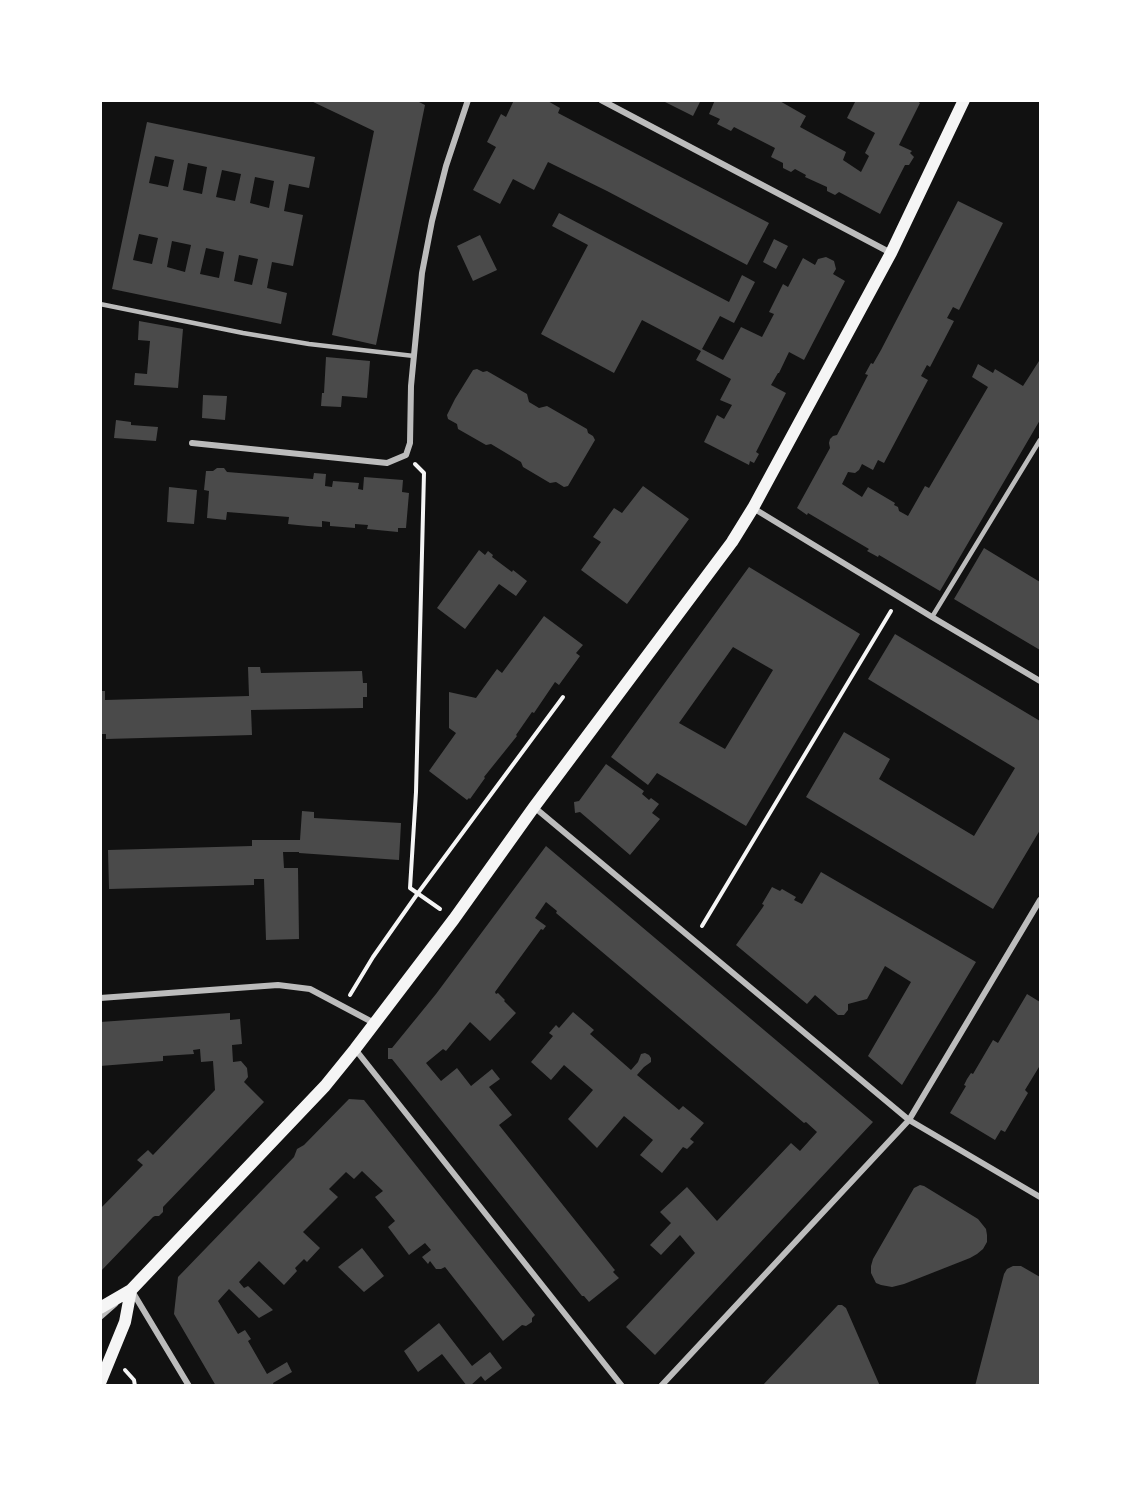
<!DOCTYPE html>
<style>
body{margin:0}
#map{position:relative;width:1141px;height:1486px;overflow:hidden;background:#111;font-family:Montserrat,sans-serif}
canvas{display:block}
.frame{position:absolute;inset:0;border:102px solid #fff;pointer-events:none}
</style>
<div id="map">
<canvas width="1141" height="1486"></canvas>
<div class="frame"></div>
</div>
<script>
const context = document.querySelector('canvas').getContext('2d');
context.lineJoin = 'round';
function fillPath(path, color) { context.fillStyle = color; context.fill(path, 'evenodd'); }
const toPath = rows => new Path2D(rows.map(r => 'M' + r).join(''));
function strokePath(path, color, width, dash) { context.strokeStyle = color; context.lineWidth = width; context.lineCap = dash ? 'butt' : 'round'; context.setLineDash(dash || []); context.stroke(path); }
fillPath(toPath([
 [309,100,415,100,425,105,376,345,332,335,374,131],
 [514,100,546,100,560,108,558,113,769,223,747,265,607,191,548,162,534,190,513,179,500,204,473,190,496,147,487,142,501,114,506,117],
 [661,100,701,100,693,116],
 [715,100,778,100,806,116,800,127,846,152,843,160,861,172,869,156,865,153,875,133,847,118,856,100,916,100,920,103,899,145,912,151,910,153,914,157,909,165,905,165,880,214,839,192,835,195,827,191,827,187,805,177,806,175,795,169,791,172,783,168,783,163,771,157,775,148,734,127,731,131,717,124,720,119,709,114],
 [147,122,315,157,309,188,289,184,284,211,303,215,293,266,272,262,267,288,287,293,281,324,112,289],
 [155,156,174,160,168,187,149,183],
 [188,163,207,167,202,194,183,190],
 [222,170,241,174,235,201,216,197],
 [255,177,274,181,269,208,250,203],
 [139,234,158,238,152,264,133,260],
 [172,241,191,245,185,272,167,267],
 [206,248,224,252,219,278,200,274],
 [239,255,258,259,252,285,234,281],
 [958,201,1003,223,959,310,953,307,947,318,954,321,930,367,927,365,921,376,928,380,884,463,878,460,873,470,862,464,859,470,855,473,848,472,842,484,862,497,868,487,895,503,894,505,898,507,899,511,908,516,925,486,929,488,988,387,972,377,978,364,993,373,995,369,1023,386,1039,361,1040,361,1040,420,940,591,879,555,878,557,867,551,869,549,808,513,807,515,797,508,830,448,829,443,830,439,833,436,837,435,868,375,865,374,871,363,873,364,881,350],
 [559,213,729,302,742,275,755,282,734,323,720,316,702,349,723,360,741,327,762,337,774,314,769,312,783,284,788,287,803,258,815,265,818,259,826,257,834,261,836,269,833,274,845,281,804,360,789,352,779,373,778,373,771,385,786,393,756,452,759,454,754,463,750,461,749,465,704,442,717,415,724,419,732,405,720,400,731,379,696,360,701,351,642,320,614,373,541,334,588,245,552,226],
 [480,235,497,270,473,281,457,246],
 [774,239,788,246,776,269,763,262],
 [139,321,183,329,178,388,134,385,135,373,147,374,150,341,138,340],
 [326,357,370,361,367,398,342,396,341,407,321,406,322,393,324,393],
 [477,369,483,372,487,371,527,394,529,402,539,408,547,406,587,429,588,433,593,436,595,440,568,486,564,487,556,482,550,483,523,467,521,462,491,444,486,445,458,429,457,424,448,419,447,415,455,399,473,370],
 [203,395,227,396,225,420,202,418],
 [116,420,131,422,131,425,158,427,156,441,114,438],
 [217,468,224,468,227,472,313,479,314,473,326,474,325,486,332,487,333,481,359,483,358,489,363,490,364,477,403,480,402,492,409,493,406,528,398,528,398,532,367,529,368,525,355,524,355,528,330,526,330,522,322,521,322,527,308,526,288,524,289,517,227,512,226,520,207,518,209,491,204,490,206,471,213,471],
 [643,486,689,519,627,604,581,570,601,542,593,537,614,508,622,513],
 [169,487,197,490,194,524,167,522],
 [984,548,1040,582,1040,650,954,599],
 [479,550,485,555,488,551,493,555,492,557,512,572,513,570,527,581,516,596,499,584,465,629,437,608],
 [749,567,860,634,746,826,657,773,648,785,611,757],
 [733,647,773,670,725,749,679,723],
 [544,616,583,645,576,653,580,656,559,685,555,682,534,713,532,712,516,735,517,736,484,777,485,778,470,799,469,798,467,800,429,771,456,733,449,728,449,692,476,698,497,669,502,673],
 [895,634,1040,721,1040,830,993,909,806,797,844,732,890,759,879,779,974,836,1015,768,868,679],
 [248,667,260,667,261,673,362,671,363,683,367,683,367,697,363,697,363,708,251,710,252,735,106,739,106,734,100,734,100,691,105,691,105,700,249,696],
 [606,764,644,791,642,794,649,800,651,798,659,804,652,813,660,819,630,855,580,812,575,813,574,802,579,801],
 [302,811,314,812,314,818,401,823,399,860,299,853,299,852,283,852,284,868,298,868,299,939,266,940,264,879,254,879,254,885,109,889,108,850,252,846,252,840,300,840],
 [546,846,873,1122,655,1355,626,1327,695,1253,680,1235,661,1255,650,1245,671,1223,660,1212,687,1187,717,1221,791,1143,800,1151,817,1132,806,1122,804,1123,627,973,556,913,557,911,546,902,535,918,546,926,543,930,541,929,495,992,496,994,498,993,505,1000,504,1001,516,1013,490,1041,470,1022,446,1051,443,1049,426,1063,441,1081,457,1068,471,1086,492,1069,500,1079,489,1087,512,1115,499,1125,614,1269,615,1270,613,1272,619,1278,589,1302,584,1296,582,1296,392,1059,388,1059,388,1048,392,1048,436,994],
 [821,872,976,962,902,1085,868,1056,911,982,885,966,867,999,848,1004,848,1010,844,1015,838,1015,815,995,807,1004,736,945,763,907,764,905,762,904,772,887,780,891,782,889,796,897,794,900,802,904],
 [1027,994,1040,1002,1040,1067,1039,1067,1025,1090,1028,1093,1005,1132,1001,1130,995,1140,950,1113,966,1086,964,1085,967,1079,971,1073,973,1074,993,1040,998,1043],
 [573,1012,594,1030,590,1034,631,1070,638,1062,641,1054,645,1053,649,1055,651,1058,651,1062,644,1067,637,1075,679,1110,683,1106,704,1123,690,1139,694,1142,687,1149,683,1147,662,1173,640,1155,653,1140,624,1116,597,1148,568,1119,593,1090,564,1065,551,1080,531,1062,553,1036,549,1033,556,1025,559,1028],
 [230,1013,230,1020,240,1019,242,1044,232,1045,233,1062,241,1061,247,1068,248,1077,244,1082,264,1102,163,1207,163,1212,159,1216,155,1216,153,1217,100,1272,100,1209,143,1165,137,1160,148,1150,153,1155,215,1090,213,1061,201,1062,200,1049,193,1050,194,1054,163,1056,163,1061,100,1066,100,1022],
 [349,1099,364,1100,535,1315,532,1318,532,1322,526,1326,522,1325,503,1341,445,1267,441,1269,436,1269,430,1261,428,1264,422,1257,431,1250,425,1243,409,1255,388,1227,395,1221,375,1197,383,1191,362,1171,354,1179,346,1172,329,1189,338,1197,303,1232,320,1248,307,1262,304,1259,295,1268,297,1271,284,1285,259,1261,239,1282,244,1288,248,1286,273,1310,259,1318,229,1289,218,1301,238,1334,245,1330,251,1339,248,1341,267,1374,287,1362,292,1372,273,1383,274,1386,216,1386,174,1314,178,1277,294,1157,297,1149,304,1145],
 [920,1185,924,1186,978,1219,986,1229,987,1235,987,1242,983,1249,977,1254,970,1258,904,1284,892,1287,881,1285,876,1283,871,1273,871,1266,873,1259,914,1188],
 [362,1248,384,1276,364,1292,338,1267],
 [1013,1266,1021,1266,1040,1277,1040,1386,975,1386,1004,1274,1007,1269],
 [838,1305,842,1305,846,1308,880,1386,762,1386],
 [439,1323,472,1366,490,1352,502,1368,485,1381,481,1376,470,1386,467,1386,442,1354,418,1372,404,1351]
]), '#4a4a4a');
strokePath(toPath([
 [415,464,424,473,416,792,410,888,440,909],
 [702,926,891,611],
 [350,995,373,957,418,893,563,697],
 [125,1370,134,1380,135,1386]
]), '#f5f5f5', 4);
strokePath(toPath([
 [100,304,243,333,309,344,414,356],
 [932,617,1040,440],
 [100,1318,116,1304]
]), '#bcbcbc', 4.5);
strokePath(toPath([
 [601,100,891,253],
 [192,443,387,463,406,455,410,443,411,386,422,273,432,221,446,166,468,100],
 [753,508,932,617,1040,681],
 [534,807,909,1120,1040,1197],
 [100,998,278,985,310,989,374,1023],
 [355,1049,622,1386],
 [132,1291,189,1386],
 [661,1386,909,1120,1040,900]
]), '#bcbcbc', 6);
strokePath(toPath([
 [100,1308,131,1290,325,1086,355,1049,454,919,534,807,732,542,753,508,891,253,964,100],
 [100,1383,125,1322,131,1290]
]), '#f5f5f5', 12);
</script>
